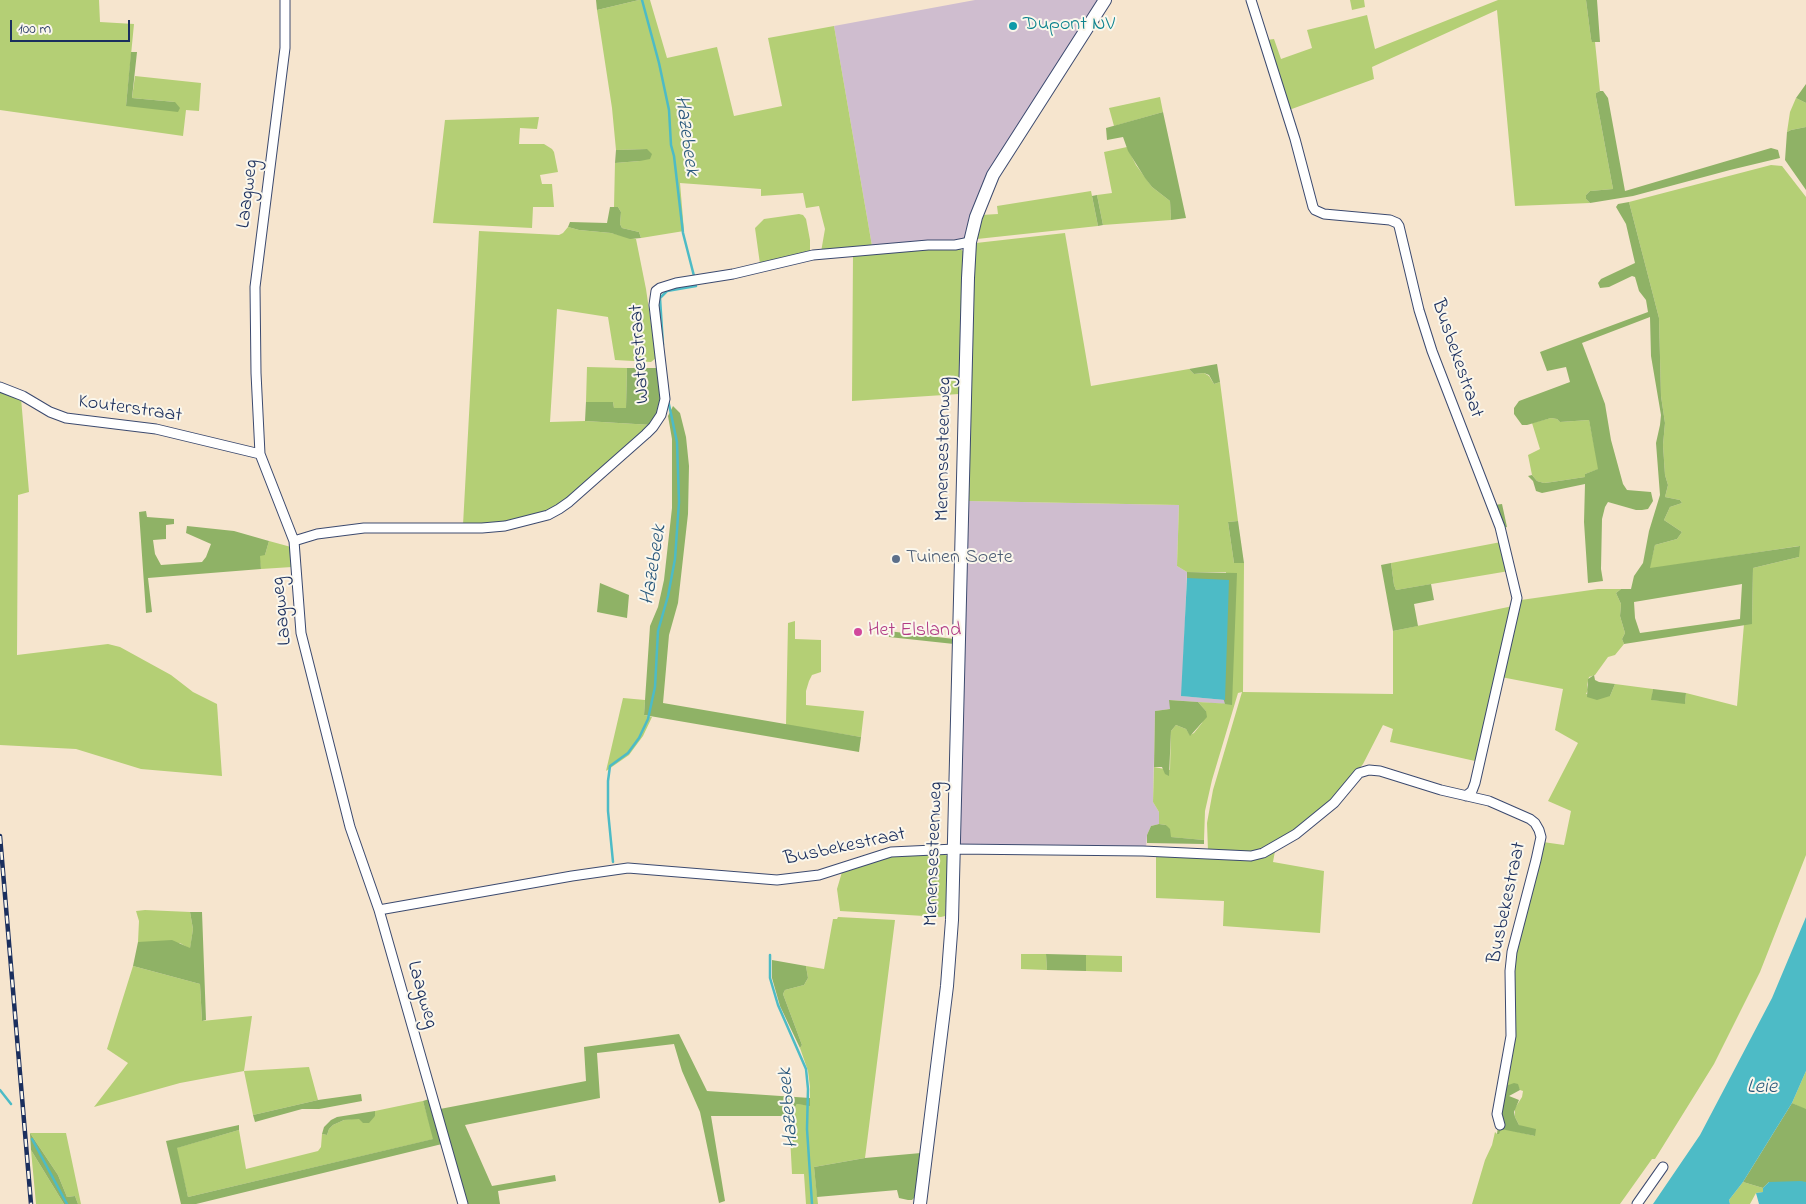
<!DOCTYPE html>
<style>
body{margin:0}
#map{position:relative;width:1806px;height:1204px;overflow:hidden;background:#f6e5ce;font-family:"Indie Flower",sans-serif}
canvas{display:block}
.scale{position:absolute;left:10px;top:20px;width:120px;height:22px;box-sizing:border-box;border:2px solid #1b2f5e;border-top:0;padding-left:6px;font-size:15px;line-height:18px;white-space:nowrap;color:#1b2f5e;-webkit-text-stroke:4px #fbf7ec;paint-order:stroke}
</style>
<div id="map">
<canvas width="1806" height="1204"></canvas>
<div class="scale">100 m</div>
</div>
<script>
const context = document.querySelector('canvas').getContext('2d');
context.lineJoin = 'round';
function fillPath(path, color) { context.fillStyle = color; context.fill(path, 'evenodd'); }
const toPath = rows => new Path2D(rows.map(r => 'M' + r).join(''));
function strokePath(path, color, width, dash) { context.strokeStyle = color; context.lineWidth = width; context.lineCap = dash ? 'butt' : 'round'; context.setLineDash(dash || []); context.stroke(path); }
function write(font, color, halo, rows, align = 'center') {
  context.font = font + ' "Indie Flower",sans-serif'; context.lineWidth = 4; context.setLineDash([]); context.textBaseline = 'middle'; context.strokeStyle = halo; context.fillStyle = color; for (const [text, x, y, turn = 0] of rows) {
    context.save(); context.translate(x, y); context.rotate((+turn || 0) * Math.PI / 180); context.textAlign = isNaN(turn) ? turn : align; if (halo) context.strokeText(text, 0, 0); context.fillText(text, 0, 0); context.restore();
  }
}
fillPath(toPath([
 [975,0,1101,0,1071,44,965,239,872,246,834,26],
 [969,501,1179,505,1177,566,1187,572,1182,696,1225,700,1225,704,1170,700,1170,709,1155,711,1153,802,1159,812,1159,824,1151,826,1147,835,1146,848,960,846]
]), '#cfbdcf');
fillPath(toPath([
 [0,0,99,0,100,22,134,24,126,106,175,102,132,98,135,76,201,83,199,111,186,110,183,136,0,110],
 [639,0,650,0,667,58,717,47,734,116,782,106,768,38,834,26,872,246,821,252,825,229,819,206,806,208,803,193,761,196,761,189,680,183,684,231,641,238,639,232,622,228,620,224,621,212,618,207,614,207,615,163,640,161,647,149,616,150,612,108,597,10],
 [1350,0,1364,0,1365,7,1352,10],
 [1498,0,1586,0,1591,39,1592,41,1595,42,1600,91,1596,93,1596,97,1613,189,1590,191,1586,195,1586,199,1590,203,1515,206,1497,10,1372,67,1374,79,1289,110,1267,40,1274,39,1281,59,1312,48,1307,30,1367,15,1375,49],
 [1160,97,1163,112,1114,126,1109,108],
 [1796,98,1806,103,1806,127,1791,130,1787,132,1790,112],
 [539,117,537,129,520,128,519,144,544,144,552,149,554,152,558,172,540,175,542,184,552,184,554,207,533,207,532,228,433,223,445,120],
 [1127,147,1136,165,1152,187,1170,201,1171,220,1103,225,1097,195,1112,193,1104,152],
 [1771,165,1782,166,1806,197,1806,855,1760,972,1714,1064,1655,1159,1652,1159,1620,1204,1472,1204,1485,1160,1492,1145,1495,1132,1497,1134,1501,1128,1535,1136,1519,1125,1515,1117,1515,1108,1522,1097,1523,1091,1520,1090,1517,1084,1503,1087,1515,955,1543,842,1564,845,1571,811,1548,801,1578,743,1555,730,1563,689,1501,677,1521,600,1598,589,1621,589,1616,593,1621,604,1620,616,1625,633,1622,639,1624,644,1615,655,1608,657,1595,675,1589,677,1587,685,1588,690,1586,694,1610,696,1615,684,1653,689,1652,700,1685,703,1686,693,1737,706,1744,624,1752,623,1753,568,1799,557,1799,546,1649,569,1655,545,1677,539,1682,532,1664,520,1670,507,1682,503,1680,500,1665,497,1668,485,1665,475,1663,445,1665,423,1661,396,1659,318,1629,202],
 [1091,191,1098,226,977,239,981,215,998,214,997,206],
 [799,214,803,215,806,219,810,240,810,253,760,264,755,228,764,219],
 [568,227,579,230,611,233,636,239,646,289,656,358,651,362,615,360,608,317,557,309,550,422,585,421,652,425,564,503,548,512,507,523,463,525,479,231,559,235,563,233],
 [1065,233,1091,386,1189,369,1194,374,1204,373,1209,376,1214,384,1220,382,1238,521,1228,522,1234,563,1244,563,1243,692,1393,694,1393,631,1513,606,1475,761,1390,742,1393,729,1383,725,1363,764,1344,787,1324,808,1279,842,1255,853,1208,851,1207,823,1213,790,1242,692,1238,693,1212,780,1205,811,1204,840,1170,837,1166,825,1159,824,1159,812,1153,802,1154,767,1170,770,1171,731,1176,725,1186,729,1190,735,1194,733,1202,723,1206,711,1198,702,1232,704,1226,572,1187,572,1177,566,1179,505,969,501,972,316,976,243],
 [936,248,959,248,963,251,959,394,852,401,853,254],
 [587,367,627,368,626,408,614,408,613,402,586,402],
 [0,390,21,398,29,492,18,495,17,655,108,644,120,647,171,675,193,692,217,704,222,776,141,769,76,749,0,745],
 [1551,418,1557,419,1560,422,1589,420,1599,469,1585,474,1585,477,1552,482,1544,483,1537,481,1532,475,1528,455,1540,449,1532,423],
 [269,541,291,547,292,567,261,569,259,555,265,555],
 [1501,542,1509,571,1396,590,1394,585,1391,563],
 [795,621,795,639,821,640,821,672,812,675,809,681,806,691,806,705,864,711,861,737,786,725,788,623],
 [623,698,645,700,644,715,652,717,643,736,629,755,606,771],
 [1275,851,1273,862,1324,871,1320,933,1223,926,1224,901,1156,898,1156,854,1222,856],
 [942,853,949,857,945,916,941,917,840,911,837,889,842,872,895,855],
 [145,910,190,912,193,929,190,949,180,943,138,942,139,921,136,911],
 [838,917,895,920,865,1158,814,1167,818,1204,806,1204,804,1174,792,1174,789,1116,797,1104,810,1105,810,1087,808,1071,800,1048,802,1045,783,994,785,990,804,985,808,978,806,966,824,969,833,919,837,919],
 [1021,954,1046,954,1047,970,1021,969],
 [1086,955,1122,956,1122,972,1086,971],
 [133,966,200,984,202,1021,252,1016,244,1071,309,1067,318,1100,253,1115,244,1071,180,1083,94,1107,128,1063,107,1049],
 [1806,1071,1806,1110,1792,1103],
 [423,1101,434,1139,188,1197,176,1148,239,1130,246,1169,318,1151,321,1147,322,1134,327,1135,329,1129,333,1125,344,1120,375,1116,375,1111],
 [30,1133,66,1133,81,1204,78,1204,75,1196,67,1197,58,1175],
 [31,1150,64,1204,36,1204],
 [1743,1182,1763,1188,1763,1192,1756,1193,1750,1204,1730,1204,1729,1200]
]), '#b4cf75');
fillPath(toPath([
 [596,0,639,0,597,10],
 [1586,0,1597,0,1600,42,1592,42,1591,39],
 [131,52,137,52,132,98,175,102,180,108,178,112,126,106],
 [1806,84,1806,103,1796,98],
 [1600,91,1603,91,1608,98,1625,191,1771,148,1778,150,1780,158,1730,170,1633,196,1590,203,1586,199,1586,195,1590,191,1613,189,1596,97,1596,93],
 [1163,112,1186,218,1171,220,1170,201,1152,187,1145,178,1128,151,1123,137,1107,140,1106,128],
 [1806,127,1806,190,1785,160,1787,132,1791,130],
 [647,149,652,154,650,159,640,161,615,163,616,150],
 [1097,195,1103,225,1098,226,1092,196],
 [1629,202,1659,318,1661,396,1665,423,1663,445,1665,475,1668,485,1665,497,1680,500,1682,503,1670,507,1664,520,1682,532,1677,539,1655,545,1650,568,1800,546,1799,557,1753,568,1752,624,1624,644,1622,639,1625,633,1620,616,1621,604,1616,593,1621,589,1631,589,1634,576,1643,563,1649,531,1660,495,1656,443,1660,425,1661,415,1651,356,1650,317,1582,343,1605,404,1611,440,1623,484,1627,490,1651,492,1653,501,1648,509,1642,510,1636,510,1608,502,1605,507,1602,519,1601,569,1603,581,1588,583,1584,522,1585,484,1542,493,1536,491,1533,481,1528,476,1532,475,1537,481,1544,483,1552,482,1585,477,1585,474,1598,469,1589,420,1560,422,1557,419,1551,418,1527,425,1522,425,1514,414,1514,408,1519,401,1570,382,1566,367,1547,371,1540,352,1648,312,1646,300,1639,291,1635,277,1632,276,1609,287,1600,288,1598,283,1601,279,1635,263,1626,224,1616,207,1618,204],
 [1742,584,1740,619,1640,633,1635,618,1634,602],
 [610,207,618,207,621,212,620,224,622,228,639,232,641,238,630,239,611,233,579,230,568,227,570,222,607,223],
 [1217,364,1220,382,1214,384,1209,375,1204,373,1194,374,1189,369],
 [627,368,658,368,663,406,652,425,585,421,586,402,613,402,614,408,626,408],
 [673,406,680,413,686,437,689,466,688,514,678,603,669,635,663,703,861,737,859,752,644,715,650,626,658,607,664,580,672,508,672,439,668,416],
 [1502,504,1507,527,1502,528,1494,505],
 [146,511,147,517,174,519,174,524,166,525,166,539,153,540,155,554,161,565,202,562,206,557,211,544,186,533,187,526,234,531,269,541,265,555,260,556,261,569,148,578,152,612,146,613,139,512],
 [1238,521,1244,563,1234,563,1228,522],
 [1391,563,1394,585,1396,590,1431,584,1434,600,1414,604,1418,626,1393,631,1381,565],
 [1187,572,1237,573,1232,705,1225,704,1187,578],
 [600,583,629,595,627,618,597,612],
 [888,631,954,639,954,644,889,637],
 [1594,675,1595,680,1599,682,1615,684,1610,696,1597,700,1587,697,1588,679],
 [1653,689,1686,693,1685,704,1651,700],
 [1169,700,1198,702,1206,711,1207,717,1190,736,1186,729,1176,725,1171,731,1169,776,1165,774,1162,767,1154,767,1155,711,1170,709],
 [1159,824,1166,825,1170,829,1171,837,1204,840,1204,844,1147,843,1147,835,1151,826],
 [190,912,202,912,206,1020,202,1021,200,984,133,966,138,942,172,940,190,948,193,929],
 [1046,954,1086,955,1086,971,1047,970],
 [772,960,806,966,808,978,804,985,785,990,783,994,802,1045,800,1048,780,1006,772,978],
 [679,1034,707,1091,810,1098,810,1106,797,1104,789,1116,711,1116,725,1201,719,1203,700,1112,682,1071,674,1044,597,1053,600,1098,465,1125,492,1186,555,1175,556,1181,498,1191,500,1204,467,1204,440,1109,586,1081,584,1047],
 [1514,1083,1518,1084,1520,1090,1509,1096,1519,1100,1514,1112,1515,1117,1519,1125,1536,1129,1535,1136,1501,1129,1499,1134,1497,1134,1503,1087],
 [361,1094,362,1101,319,1109,302,1109,255,1122,253,1115,318,1100],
 [429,1099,442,1144,196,1204,181,1204,166,1141,239,1125,239,1130,177,1148,188,1197,433,1139,423,1101],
 [1792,1103,1806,1109,1806,1182,1769,1182,1763,1188,1743,1182],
 [375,1111,375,1116,369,1123,363,1123,359,1119,344,1120,333,1125,329,1129,327,1135,322,1134,324,1127,331,1120,337,1117],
 [30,1133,58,1175,67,1197,75,1196,78,1204,64,1204,31,1150],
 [921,1153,916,1196,912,1200,908,1200,899,1198,897,1190,817,1197,814,1167,865,1158]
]), '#8fb266');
fillPath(toPath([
 [1187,578,1229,580,1225,700,1181,696],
 [1806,917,1806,1071,1792,1103,1743,1182,1729,1200,1730,1204,1653,1204,1700,1135,1772,998],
 [1801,1181,1806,1182,1806,1204,1759,1204,1756,1193,1763,1192,1763,1188,1769,1182]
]), '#4dbbc6');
strokePath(toPath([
 [642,0,659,63,669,110,671,145,674,156,683,233,694,276],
 [663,345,660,298,667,291,696,286],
 [613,862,608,811,608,781,610,766,628,753,639,738,648,719,655,687,658,631,668,596,675,559,679,502,677,442,668,400],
 [770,955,770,978,778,1005,806,1069,808,1089,807,1129,812,1204],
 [0,1090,11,1104],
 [32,1139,67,1204]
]), '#4dbbc6', 2.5);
const street = toPath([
 [285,0,285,48,255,287,256,373,260,454,294,541,301,633,350,827,379,910,463,1204],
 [1251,0,1295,139,1313,207,1315,210,1324,214,1390,220,1397,223,1399,226,1419,310,1432,351,1500,527,1517,598,1475,783,1472,791,1466,796],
 [0,387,23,396,50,412,66,418,156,429,260,454],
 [294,541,317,534,364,528,482,528,505,526,548,515,559,509,569,502,646,434,653,427,661,415,665,399,654,305,656,291,660,288,676,283,733,274,813,255,928,245,955,245,970,242],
 [379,910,572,876,628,868,777,880,819,875,891,852,955,849,1143,851,1251,856,1263,853,1296,834,1334,803,1359,773,1369,770,1380,771,1441,790,1489,801,1530,819,1535,823,1539,830,1541,837,1536,860,1512,952,1510,971,1511,1036,1497,1114,1500,1125],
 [1637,1204,1663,1167]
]);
const secondary = toPath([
 [920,1204,947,986,952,920,968,278,970,242,976,217,993,175,1105,0]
]);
strokePath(street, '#3c4a6f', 11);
strokePath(secondary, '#3c4a6f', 14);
strokePath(street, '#fff', 9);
strokePath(secondary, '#fff', 12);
const rail = toPath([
 [0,836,31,1204]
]);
strokePath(rail, '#1b2f5e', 4.5);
strokePath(rail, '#fbf7ec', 2.5, [8]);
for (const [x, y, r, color] of [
 [1013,26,5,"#0f9aa8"],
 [896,559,5,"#5c6f8a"],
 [858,632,5,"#d1479c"]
]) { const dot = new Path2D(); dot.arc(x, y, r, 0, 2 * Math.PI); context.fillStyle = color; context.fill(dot); strokePath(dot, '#fbf7ec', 2); }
write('20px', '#0d838f', '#fbf7ec', [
 ["Dupont NV",1023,26]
], 'left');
write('20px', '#1b2f5e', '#fbf7ec', [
 ["Laagweg",249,194,-83],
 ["Waterstraat",641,354,-94],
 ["Busbekestraat",1456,359,71],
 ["Kouterstraat",130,410,8],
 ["Menensesteenweg",945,449,-89],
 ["Laagweg",283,611,-96],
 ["Busbekestraat",845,848,-12],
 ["Menensesteenweg",935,854,-88],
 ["Busbekestraat",1508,903,-78],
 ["Laagweg",421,995,74]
]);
write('20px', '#4e5e75', '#fbf7ec', [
 ["Tuinen Soete",906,559]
], 'left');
write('20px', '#b23c85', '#fbf7ec', [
 ["Het Elsland",868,632]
], 'left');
write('italic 21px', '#2a597d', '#fbf7ec', [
 ["Hazebeek",685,136,82],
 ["Hazebeek",655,565,-81],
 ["Leie",1762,1089],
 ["Hazebeek",790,1108,-95]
]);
</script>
